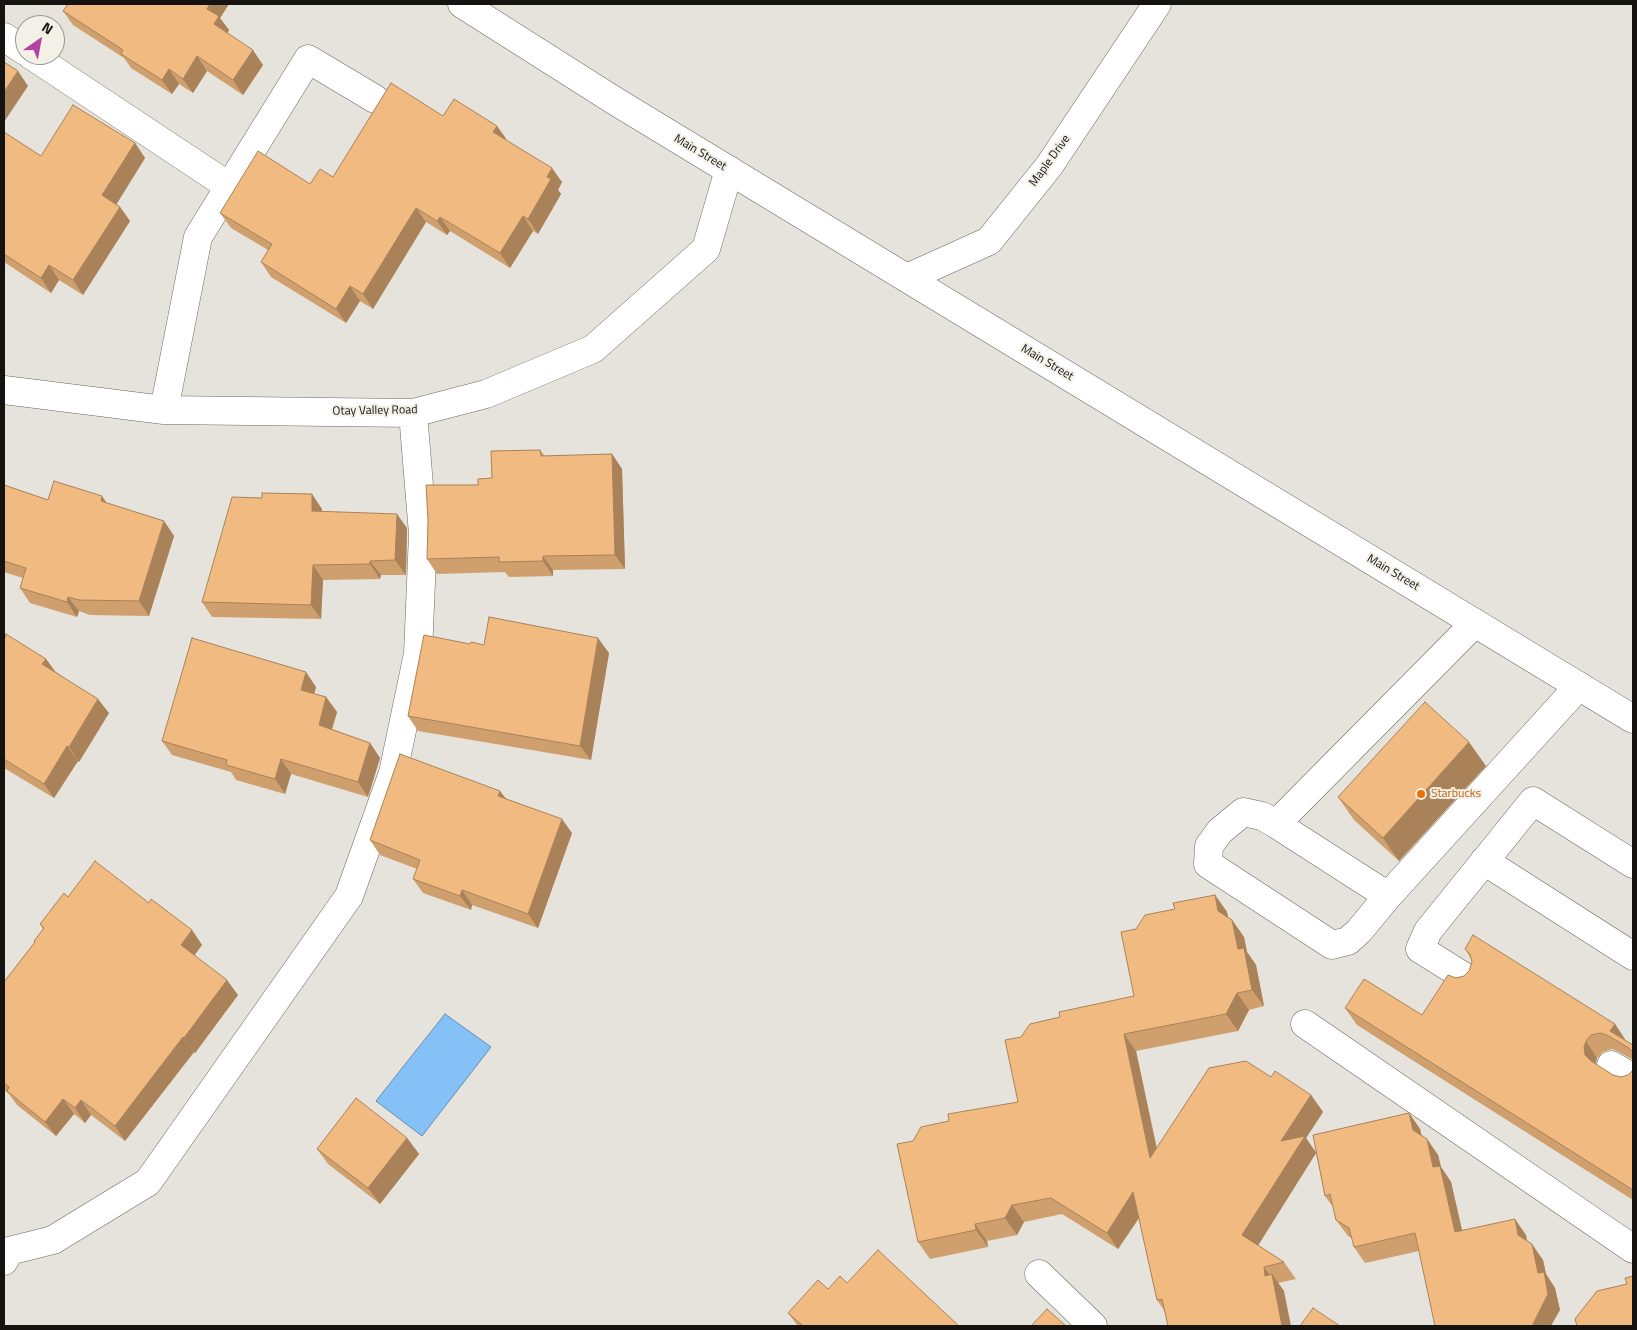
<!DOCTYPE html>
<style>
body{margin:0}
#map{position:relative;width:1637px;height:1330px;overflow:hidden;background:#e5e3db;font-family:"Titillium Web",sans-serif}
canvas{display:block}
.frame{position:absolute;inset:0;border:5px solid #141310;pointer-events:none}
.north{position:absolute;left:15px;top:15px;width:50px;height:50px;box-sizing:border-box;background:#f3f0e8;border:1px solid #9a9892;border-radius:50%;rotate:33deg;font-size:14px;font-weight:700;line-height:20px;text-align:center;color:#141310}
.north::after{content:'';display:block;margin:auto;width:18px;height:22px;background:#b243a0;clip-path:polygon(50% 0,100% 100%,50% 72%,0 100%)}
</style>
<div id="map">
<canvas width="1637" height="1330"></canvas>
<div class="frame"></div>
<div class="north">N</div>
</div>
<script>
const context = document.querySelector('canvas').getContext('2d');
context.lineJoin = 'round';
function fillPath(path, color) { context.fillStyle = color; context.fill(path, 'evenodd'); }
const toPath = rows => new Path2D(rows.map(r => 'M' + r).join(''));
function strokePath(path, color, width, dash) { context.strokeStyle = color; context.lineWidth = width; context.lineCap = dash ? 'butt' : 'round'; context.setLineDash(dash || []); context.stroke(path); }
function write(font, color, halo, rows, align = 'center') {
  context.font = font + ' "Titillium Web",sans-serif'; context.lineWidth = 4; context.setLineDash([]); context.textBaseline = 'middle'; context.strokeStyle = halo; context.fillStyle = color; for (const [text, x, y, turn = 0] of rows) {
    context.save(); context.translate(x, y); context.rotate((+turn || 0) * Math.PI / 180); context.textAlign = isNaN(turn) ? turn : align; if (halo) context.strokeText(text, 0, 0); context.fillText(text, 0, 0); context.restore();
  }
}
const water = toPath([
 [445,1014,491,1047,422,1136,376,1101,445,1014]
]);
fillPath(water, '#85c1f6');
strokePath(water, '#638db1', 1);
const minor = toPath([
 [4,37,25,51],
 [31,55,230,187],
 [907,278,989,241,1049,166,1157,4],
 [4,390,164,410,413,413,486,394,593,349,706,249,729,170],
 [164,410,198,237,308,59,375,99],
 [1276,824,1262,816,1243,812,1220,831,1209,846,1208,864,1332,945,1348,941,1359,931,1388,896,1579,686],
 [1484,861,1633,956],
 [1388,896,1276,824,1475,623],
 [1468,979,1420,949,1428,931,1533,801,1633,864],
 [1305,1024,1633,1249],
 [1611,1065,1633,1078],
 [4,1261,9,1251,53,1240,148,1182,349,896,393,773,418,654,423,534,413,413],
 [1039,1274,1093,1326]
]);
const major = toPath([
 [462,4,615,101,1633,719]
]);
strokePath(minor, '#6a6860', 29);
strokePath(major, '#6a6860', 29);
strokePath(minor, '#fff', 28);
strokePath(major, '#fff', 28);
fillPath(toPath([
 [68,4,229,4,220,18,229,30,228,33,263,65,243,95,207,71,193,93,179,84,172,94,131,68,124,58,73,25,63,11],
 [443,116,497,126,506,140,562,182,558,190,561,194,538,234,533,231,510,268,450,231,447,235,426,222,373,309,360,301,346,323,271,277,261,262,268,250,231,228,220,213,333,177],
 [4,132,41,156,135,143,145,158,116,204,120,207,130,221,83,295,59,280,51,293,4,262],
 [540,450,545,456,612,454,622,469,625,569,553,570,553,576,509,577,505,572,437,574,427,559,478,485,492,478],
 [4,485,48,500,107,503,164,521,174,536,149,616,90,615,79,611,77,617,30,603,20,588,23,578,4,572],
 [322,509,322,511,407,528,406,575,381,575,380,579,323,580,321,619,212,617,202,602],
 [4,640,46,659,55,671,109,713,79,762,78,761,54,798,4,768],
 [470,644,484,645,609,653,591,760,418,731,408,716],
 [316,687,314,694,326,697,337,712,332,729,370,743,380,758,368,797,291,774,285,794,236,780,231,772,172,755,162,741],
 [1486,766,1399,861,1354,820,1338,797],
 [572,833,538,928,472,905,471,910,423,893,413,879,417,869,380,855,370,840],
 [1215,895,1227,912,1228,917,1232,920,1244,937,1247,952,1256,965,1264,1006,1249,1010,1238,1031,1136,1051,1157,1148,1271,1077,1311,1095,1323,1112,1306,1138,1316,1152,1409,1113,1420,1129,1421,1135,1427,1139,1438,1155,1441,1167,1451,1182,1462,1230,1526,1235,1527,1241,1543,1260,1546,1274,1555,1288,1560,1310,1419,1251,1365,1263,1354,1247,1352,1238,1348,1236,1336,1220,1333,1207,1325,1196,1316,1153,1258,1245,1284,1262,1296,1279,1278,1283,1284,1291,1164,1310,1157,1300,1139,1218,1118,1249,1062,1214,1024,1222,1017,1235,987,1241,988,1247,930,1259,918,1242,913,1141,949,1121,1018,1102,1021,1037,1060,1017,1134,996,1136,929,1175,909],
 [68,897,149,903,192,930,202,945,194,955,238,995,195,1053,194,1052,125,1141,91,1115,85,1123,74,1114,56,1136,17,1105,9,1094,4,1090,4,982,35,942,43,929,40,924],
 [1465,949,1615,1024,1626,1041,1633,1045,1633,1060,1619,1052,1612,1049,1603,1052,1597,1058,1596,1064,1613,1075,1621,1077,1628,1075,1633,1070,1633,1200,1357,1025,1345,1008,1422,1015,1456,978,1464,976,1469,971,1472,962,1470,957],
 [407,1138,419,1154,380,1204,328,1164,317,1149],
 [847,1283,959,1326,798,1326,788,1313,828,1289]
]), '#cfa06e');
fillPath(toPath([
 [210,4,229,4,220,18,229,30,224,38,214,24,207,9],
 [253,50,263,65,243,95,233,80],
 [197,56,207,71,193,93,183,79],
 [169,69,179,84,172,94,162,80],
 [18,71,28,86,4,122,4,92],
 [497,126,507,140,493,132],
 [135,143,145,158,113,210,102,195],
 [552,168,562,182,558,190,561,194,538,234,528,219,547,177],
 [120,207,130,221,83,295,73,280],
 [416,208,426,222,373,309,363,294],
 [523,216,533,231,510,268,500,253],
 [440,217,450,231,447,235,437,221],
 [49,265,59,280,51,293,41,278],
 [350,286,360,301,346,323,336,309],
 [612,454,622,469,625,569,615,555],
 [312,494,322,509,322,526,312,511],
 [102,496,112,511,101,501],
 [397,514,407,528,406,575,395,560],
 [164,521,174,536,149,616,139,601],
 [543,556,553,570,553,576,543,561],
 [370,561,381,575,380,579,370,564],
 [313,565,323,580,321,619,311,605],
 [68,597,79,611,77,617,67,602],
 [598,638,609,653,591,760,580,746],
 [46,659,56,673,42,664],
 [306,672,316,687,311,705,301,690],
 [326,697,337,712,329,739,319,725],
 [98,699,109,713,79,762,69,747],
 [1469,742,1486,766,1399,861,1383,838],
 [370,743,380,758,368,797,358,782],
 [67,746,78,761,54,798,44,784],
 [281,759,291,774,285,794,275,779],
 [500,791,511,805,498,796],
 [562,819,572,833,538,928,528,914],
 [462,890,472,905,471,910,460,896],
 [1215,895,1227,912,1230,928,1218,911],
 [1232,920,1244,937,1247,952,1256,965,1264,1006,1252,990,1238,949],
 [192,930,202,945,191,960,181,945],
 [227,980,238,995,195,1053,184,1038],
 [1237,993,1249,1010,1238,1031,1226,1014],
 [1615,1024,1626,1041,1610,1031],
 [1124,1034,1136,1051,1162,1175,1150,1158],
 [183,1037,194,1052,125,1141,115,1126],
 [1586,1041,1597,1058,1595,1064,1597,1072,1585,1055,1584,1047],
 [1311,1095,1323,1112,1306,1138,1316,1153,1254,1252,1242,1235,1281,1141],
 [63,1099,74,1114,56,1136,45,1122],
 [81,1100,91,1115,85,1123,75,1108],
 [1409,1113,1420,1129,1424,1146,1413,1130],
 [407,1138,419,1154,380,1204,368,1188],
 [1427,1139,1438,1155,1441,1167,1451,1182,1466,1248,1455,1232,1433,1167],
 [1133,1192,1145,1209,1118,1249,1107,1233],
 [1012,1205,1024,1222,1017,1235,1005,1218],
 [1515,1219,1526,1235,1529,1251,1518,1235],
 [975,1224,987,1241,988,1247,976,1230],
 [1532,1244,1543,1260,1546,1274,1555,1288,1560,1310,1551,1326,1532,1326,1538,1273],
 [1264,1267,1273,1280,1272,1274,1284,1291,1291,1326,1282,1326,1265,1276]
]), '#a9825a');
const building = toPath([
 [68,4,210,4,207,9,219,16,214,24,253,50,233,80,197,56,183,79,169,69,162,80,121,54,123,50,63,11,68,4],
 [4,62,18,71,4,92,4,62],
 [391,83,443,116,454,99,497,126,493,132,552,168,547,177,551,179,528,219,523,216,500,253,440,217,437,221,416,208,363,294,350,286,336,309,261,262,272,244,220,213,258,151,310,184,320,169,333,177,391,83],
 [73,105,135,143,102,195,120,207,73,280,49,265,41,278,4,254,4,132,41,156,73,105],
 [540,450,541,456,612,454,615,555,543,556,543,561,499,562,499,557,427,559,428,520,426,485,478,485,478,479,492,478,491,451,540,450],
 [54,481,102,496,101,501,164,521,139,601,79,600,68,597,67,602,20,588,26,568,4,561,4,485,48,500,54,481],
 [262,493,312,494,312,511,397,514,395,560,370,561,370,564,313,565,311,605,202,602,232,497,262,498,262,493],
 [489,617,598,638,580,746,408,716,424,635,470,644,471,642,484,645,489,617],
 [6,634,46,659,42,664,98,699,69,747,67,746,44,784,4,759,4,640,6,634],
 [192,638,306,672,301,690,326,697,319,725,370,743,358,782,281,759,275,779,226,765,227,760,162,741,192,638],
 [1425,702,1469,742,1383,838,1338,797,1425,702],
 [400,754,500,791,498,796,562,819,528,914,462,890,460,896,413,879,420,860,370,840,400,754],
 [95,861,149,903,151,899,192,930,181,945,227,980,184,1038,183,1037,115,1126,81,1100,75,1108,63,1099,45,1122,7,1091,9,1087,4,1083,4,982,35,942,34,941,44,928,40,924,64,893,68,897,95,861],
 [1215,895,1218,911,1232,920,1238,949,1244,948,1252,990,1237,993,1226,1014,1124,1034,1150,1158,1209,1068,1246,1061,1271,1077,1275,1071,1311,1095,1281,1141,1305,1136,1242,1235,1284,1262,1264,1267,1265,1276,1272,1274,1282,1326,1168,1326,1162,1299,1157,1300,1133,1192,1107,1233,1051,1198,1012,1205,1005,1218,975,1224,976,1230,918,1242,897,1144,913,1141,921,1127,949,1121,948,1114,1018,1102,1005,1040,1021,1037,1030,1024,1060,1017,1059,1012,1134,996,1121,932,1136,929,1145,915,1175,909,1173,903,1215,895],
 [1473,935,1615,1024,1610,1031,1633,1045,1633,1052,1629,1048,1607,1035,1600,1033,1591,1035,1586,1041,1584,1047,1585,1055,1591,1061,1613,1075,1621,1077,1628,1075,1633,1070,1633,1190,1345,1008,1364,979,1422,1015,1448,975,1456,978,1464,976,1469,971,1472,962,1470,954,1465,949,1473,935],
 [356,1098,407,1138,368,1188,317,1149,356,1098],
 [1409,1113,1413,1130,1427,1139,1433,1167,1440,1166,1455,1232,1515,1219,1518,1235,1532,1244,1538,1273,1544,1272,1548,1294,1532,1326,1435,1326,1415,1233,1354,1247,1349,1228,1336,1220,1330,1194,1325,1196,1313,1135,1409,1113],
 [878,1250,959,1326,803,1326,788,1313,818,1280,828,1289,840,1276,847,1283,878,1250],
 [1633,1276,1633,1326,1577,1326,1575,1319,1597,1291,1627,1284,1625,1278,1633,1276],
 [1313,1308,1340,1326,1300,1326,1313,1308],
 [1047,1309,1066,1326,1031,1326,1047,1309]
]);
fillPath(building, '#f1ba80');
strokePath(building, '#a9825a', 1);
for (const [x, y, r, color] of [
 [1421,794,5,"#e8710a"]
]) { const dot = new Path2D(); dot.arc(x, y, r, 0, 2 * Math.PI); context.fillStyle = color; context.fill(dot); strokePath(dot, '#f3f0e8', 2); }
write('12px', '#141310', '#f3f0e8', [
 ["Main Street",700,153,31],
 ["Maple Drive",1050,161,-54],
 ["Main Street",1047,363,31],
 ["Otay Valley Road",375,411,-1],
 ["Main Street",1393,573,31]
]);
write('12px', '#c56008', '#f3f0e8', [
 ["Starbucks",1431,794]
], 'left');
</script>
